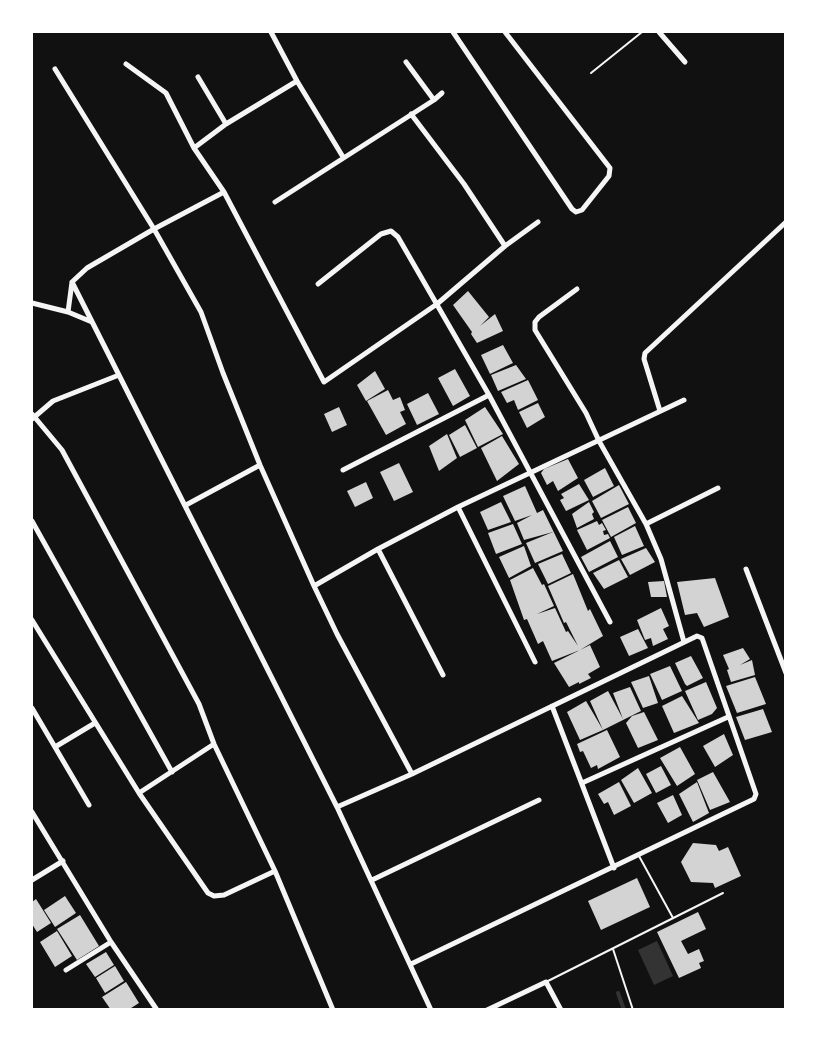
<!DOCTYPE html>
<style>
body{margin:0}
#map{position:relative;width:817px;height:1041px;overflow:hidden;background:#111;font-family:"Noto Sans",sans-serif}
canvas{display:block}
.frame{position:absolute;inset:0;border:33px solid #fff;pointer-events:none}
</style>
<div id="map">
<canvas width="817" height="1041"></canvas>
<div class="frame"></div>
</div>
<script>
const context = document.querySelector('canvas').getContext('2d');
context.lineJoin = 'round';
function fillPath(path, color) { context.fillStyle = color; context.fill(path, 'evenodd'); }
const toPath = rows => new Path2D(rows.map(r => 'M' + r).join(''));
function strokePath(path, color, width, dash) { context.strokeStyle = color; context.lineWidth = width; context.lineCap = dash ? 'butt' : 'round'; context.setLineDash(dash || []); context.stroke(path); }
fillPath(toPath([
 [657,941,673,976,654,985,638,950]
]), '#333');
strokePath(toPath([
 [618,993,624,1010]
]), '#333', 4);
fillPath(toPath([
 [468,291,489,317,480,326,495,314,503,331,477,343,471,334,472,332,453,305],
 [503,345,513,363,490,374,481,355],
 [516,365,526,379,498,391,491,375],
 [455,369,470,396,453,406,438,378],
 [375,371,385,389,366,401,357,385],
 [528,380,538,400,518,410,514,400,507,403,501,392],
 [388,390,393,400,400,397,405,410,400,412,406,424,386,435,367,401],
 [428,393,439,414,417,425,407,404],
 [538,403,545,417,527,428,519,412],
 [339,407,347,425,332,432,324,414],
 [485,407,503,434,478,447,465,420],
 [465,425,477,448,460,457,449,435],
 [447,434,457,458,439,471,429,446],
 [502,436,519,464,497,481,481,448],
 [568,459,578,478,558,491,553,481,547,485,541,473,544,469],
 [399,463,413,492,394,501,380,472],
 [605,468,614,486,593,497,584,480],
 [366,482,373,498,355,507,347,491],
 [579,484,589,500,566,511,560,500,564,498,561,494],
 [619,485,629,504,601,518,592,501],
 [525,486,537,513,543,510,563,551,535,563,526,543,553,532,524,540,517,523,532,515,515,521,503,496],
 [501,502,511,522,488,530,480,512],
 [589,502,594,512,592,514,594,519,577,528,572,514],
 [628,507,636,523,611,537,602,520],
 [597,521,599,525,602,523,606,530,603,531,604,535,608,534,610,538,587,550,577,530],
 [513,524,522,544,496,554,488,533],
 [635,526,644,546,622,555,614,537],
 [610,541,618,557,589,572,581,557],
 [524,546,531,566,509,578,499,557],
 [646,548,655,562,630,575,621,559],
 [562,554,571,573,548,584,538,564],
 [619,560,628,577,604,589,593,573],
 [533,568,542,585,544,584,554,606,537,614,555,608,566,632,568,631,578,646,566,622,564,623,548,586,573,574,588,611,590,609,603,636,580,650,552,661,543,641,538,644,527,619,524,620,510,580],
 [715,578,729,617,704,627,697,613,685,615,677,582],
 [664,581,667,597,651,597,648,582],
 [661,608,669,626,663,629,668,639,653,646,651,638,645,640,637,620],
 [638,629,648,648,629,656,620,637],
 [590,645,600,667,588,674,591,678,579,684,579,682,569,687,554,663],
 [743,648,750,659,740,665,752,660,755,675,731,682,727,670,729,669,723,655],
 [691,656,703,678,687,686,685,684,675,663],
 [670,666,682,691,662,700,650,674],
 [649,676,658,703,643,708,631,682],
 [755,677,766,704,737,713,726,686],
 [706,682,717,708,712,714,698,720,685,691],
 [630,687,641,711,603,730,590,701,608,691,623,719,613,693],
 [682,696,699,723,674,733,662,706],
 [586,701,603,730,580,740,567,712],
 [763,709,772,732,745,740,736,717],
 [644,712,658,740,638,748,626,723,632,716],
 [607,730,620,757,598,769,597,765,591,768,583,751,580,752,577,744],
 [724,734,733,755,715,767,703,746],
 [680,747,695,774,677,786,660,758],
 [661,766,671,785,656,793,646,774],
 [638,768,652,793,634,803,621,780],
 [713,772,730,802,710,810,697,780],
 [619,782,631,806,614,815,608,802,604,804,598,794],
 [697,782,709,813,693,822,679,794],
 [673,795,682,815,668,823,657,803],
 [693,843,716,845,719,851,728,847,741,876,715,888,713,883,691,882,681,862],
 [637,878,650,907,601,930,588,901],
 [65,896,76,913,55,927,44,910],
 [36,899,51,923,37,932,32,924,32,902],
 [698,912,706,929,681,941,688,954,699,949,704,961,699,963,701,968,679,978,657,932],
 [80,915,99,946,77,960,57,929],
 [57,931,72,956,55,967,40,942],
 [106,952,114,965,95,977,86,964],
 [115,966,124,981,105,993,96,978],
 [126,982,139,1003,128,1010,111,1010,102,997]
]), '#d3d3d3');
strokePath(toPath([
 [591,73,642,32],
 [639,856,673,918],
 [613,949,633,1010],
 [546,982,723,893]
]), '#f5f5f5', 2);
strokePath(toPath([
 [271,32,297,81,343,157],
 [453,32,572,209,576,212,582,210,609,176,610,168,505,32],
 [659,32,685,62],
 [406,62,434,100],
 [126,64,166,93,194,148,224,192,324,382,437,304,505,246,538,222],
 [55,69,154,229,201,312,223,373,260,465,314,586,337,634,412,774],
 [198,77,226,124],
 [411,114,464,184,505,246],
 [194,148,226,124,297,81],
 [275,202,434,100,442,93],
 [72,282,337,807,431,1010],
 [318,284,381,234,391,231,398,237,489,395,610,622],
 [577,289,539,317,535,322,535,330,586,413,599,441,646,524,661,559,684,642],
 [32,303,68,312,92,322],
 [68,312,72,282,87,268,154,229,224,192],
 [660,411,644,359,645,353,786,222],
 [32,414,62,450,199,704,214,744,275,871,333,1010],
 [32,419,53,401,119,375],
 [343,470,489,395],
 [186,505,260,465],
 [458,507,535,662],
 [32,521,172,772],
 [646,524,718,488],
 [378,549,443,675],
 [746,569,786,673],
 [314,586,378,549,458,507,684,400],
 [32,620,139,793,208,893,214,896,224,895,275,871],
 [552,706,614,868],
 [32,708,89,805],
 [55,747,95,723],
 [582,783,728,717],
 [139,793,214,744],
 [337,807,412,774,697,636,702,638,756,794,754,799,411,964],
 [32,812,111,942,157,1010],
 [32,880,63,861],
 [372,880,539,800],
 [66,970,111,942],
 [487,1010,546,982,561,1010]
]), '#f5f5f5', 5);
</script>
